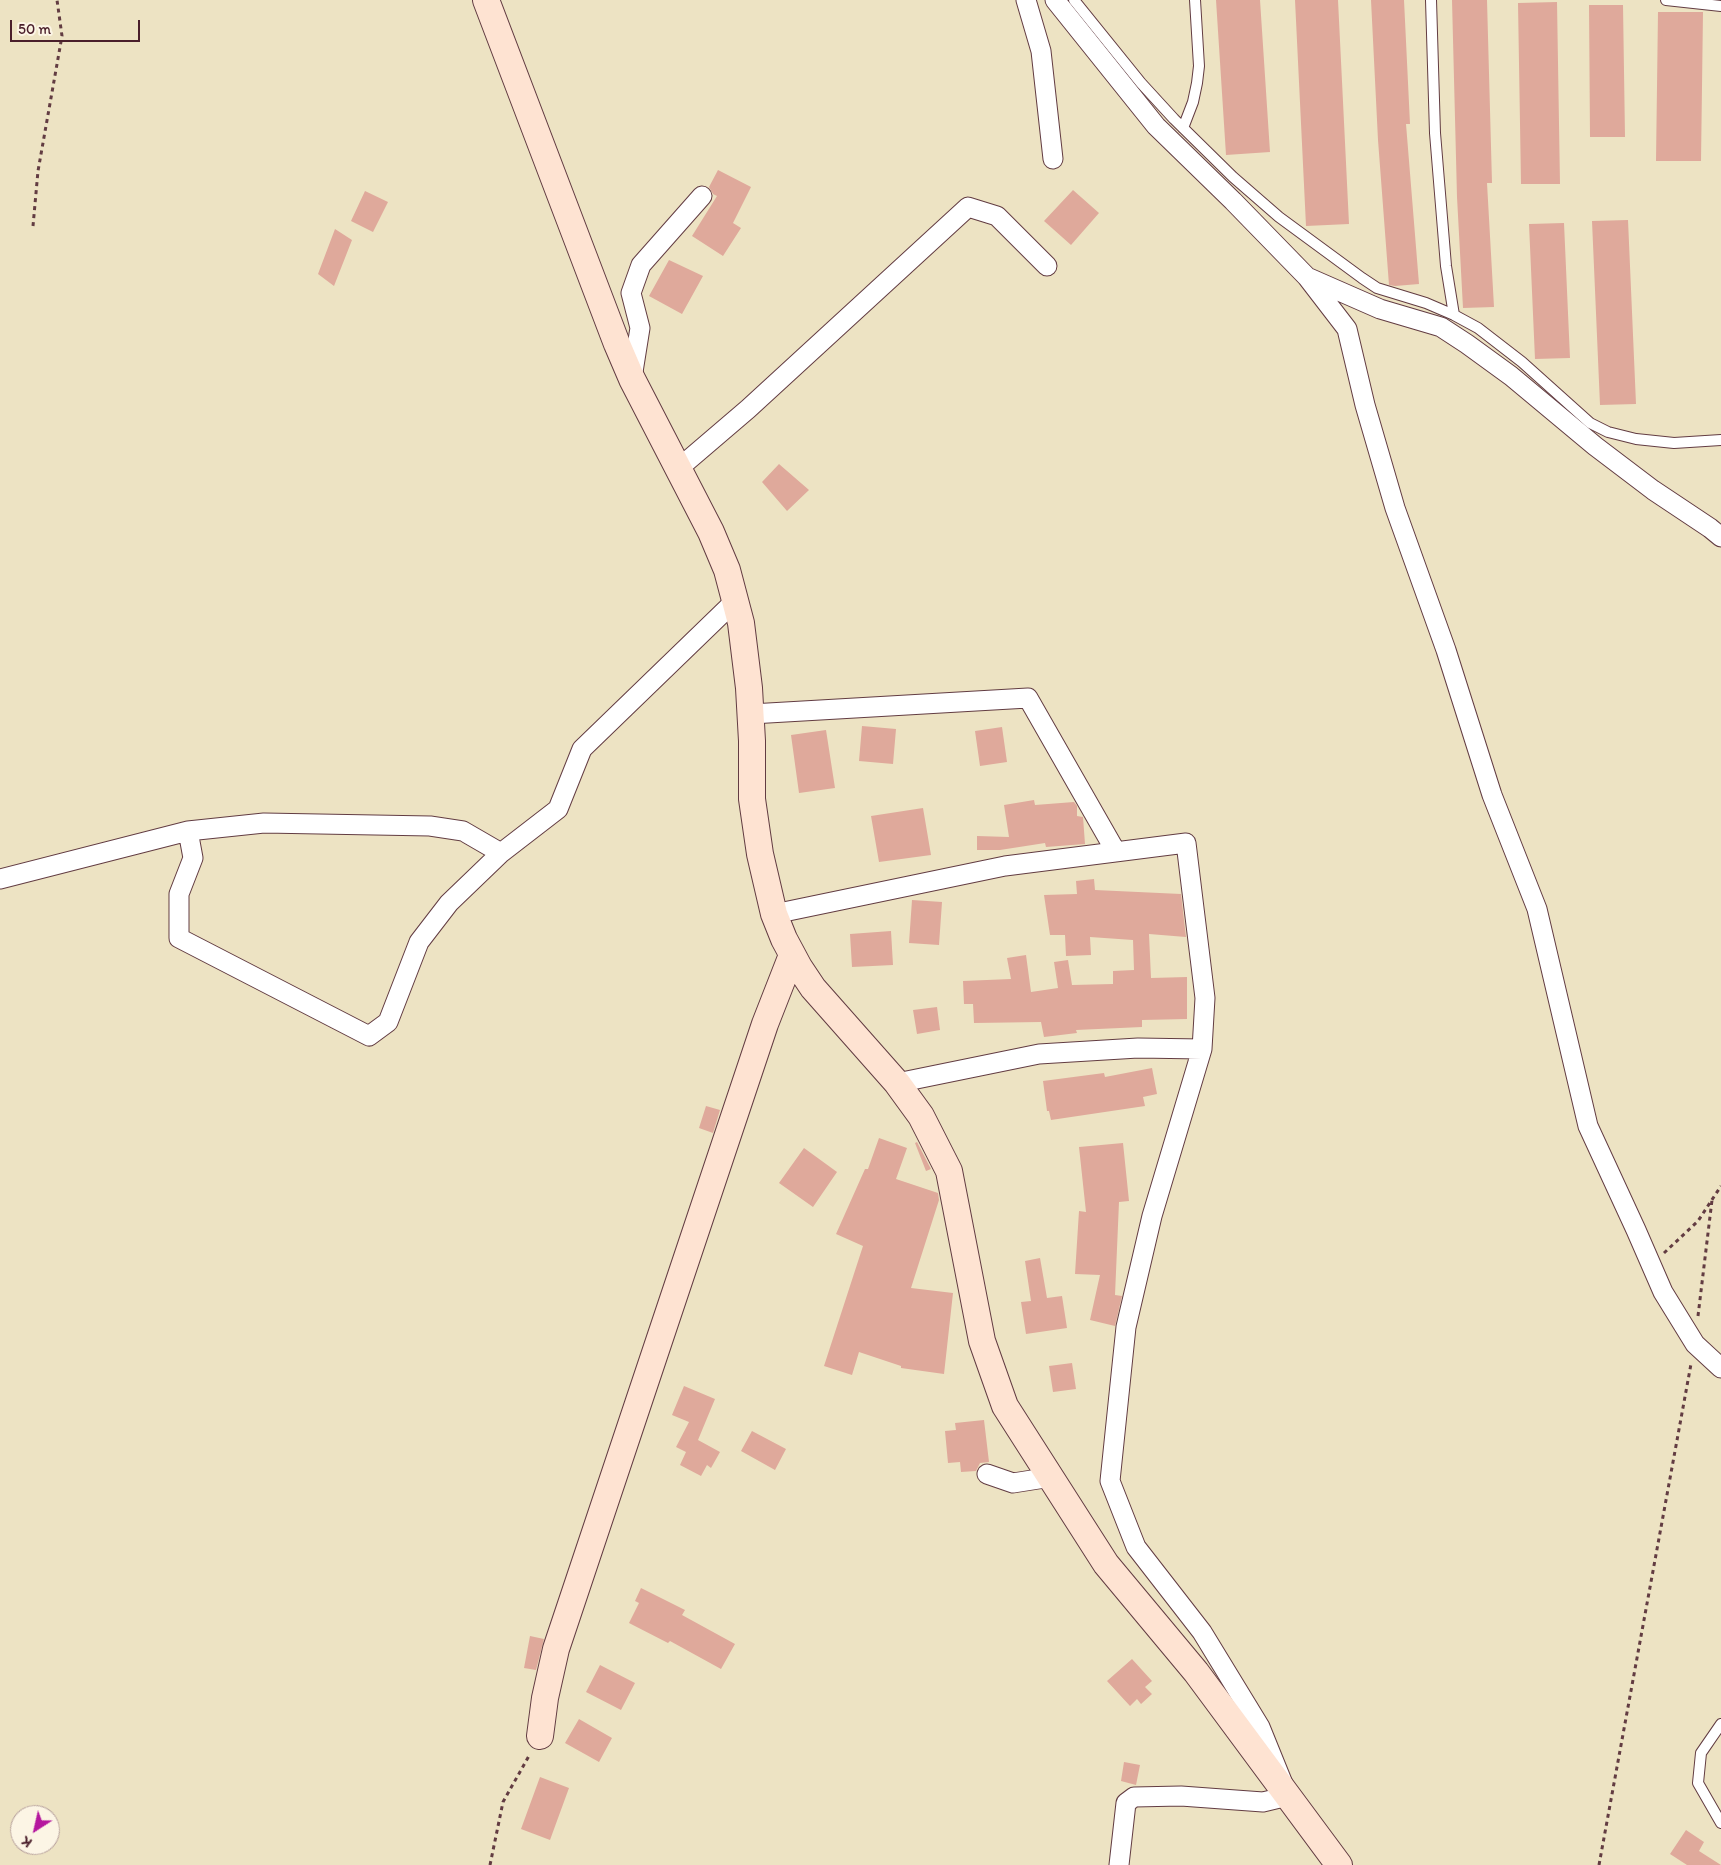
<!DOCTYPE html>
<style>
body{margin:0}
#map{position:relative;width:1721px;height:1865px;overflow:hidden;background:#ede3c3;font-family:Itim,sans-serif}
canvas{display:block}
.north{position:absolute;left:10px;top:1805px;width:50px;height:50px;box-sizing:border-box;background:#fcf5e5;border:1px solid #b59f9b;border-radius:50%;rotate:215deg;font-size:14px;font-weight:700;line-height:20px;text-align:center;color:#4a1f2b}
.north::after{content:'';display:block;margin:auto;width:18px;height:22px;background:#b5179e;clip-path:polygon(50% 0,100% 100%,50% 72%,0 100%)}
.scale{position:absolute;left:10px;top:20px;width:130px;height:22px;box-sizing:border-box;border:2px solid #4a1f2b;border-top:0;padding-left:6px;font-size:15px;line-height:18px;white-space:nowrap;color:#4a1f2b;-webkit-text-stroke:4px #fcf5e5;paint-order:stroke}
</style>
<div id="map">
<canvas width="1721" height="1865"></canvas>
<div class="north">K</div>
<div class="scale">50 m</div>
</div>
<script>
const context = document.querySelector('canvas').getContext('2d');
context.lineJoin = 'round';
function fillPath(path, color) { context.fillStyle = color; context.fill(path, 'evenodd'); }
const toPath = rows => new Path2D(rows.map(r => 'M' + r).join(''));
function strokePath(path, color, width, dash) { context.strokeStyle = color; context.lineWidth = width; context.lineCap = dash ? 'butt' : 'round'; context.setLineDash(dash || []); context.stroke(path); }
fillPath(toPath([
 [1216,0,1260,0,1270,152,1226,155],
 [1295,0,1338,0,1349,224,1306,226],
 [1371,0,1404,0,1410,124,1406,124,1419,284,1395,286,1389,285,1378,140],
 [1452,0,1487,0,1492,183,1487,183,1494,307,1463,308,1457,197],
 [1557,2,1560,184,1521,184,1518,3],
 [1589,5,1623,5,1625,137,1590,137],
 [1658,12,1703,12,1701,161,1656,161],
 [718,170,751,187,733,223,741,228,723,256,692,236,717,196,713,194,709,187],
 [1073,190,1099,213,1071,245,1044,221],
 [365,191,388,202,373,232,351,221],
 [1628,220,1636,404,1600,405,1592,221],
 [1564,223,1570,358,1535,359,1529,224],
 [335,229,352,240,334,286,318,274],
 [669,260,703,276,682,314,649,296],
 [779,464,809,490,787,511,762,482],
 [862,726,896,729,893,764,859,761],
 [1002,727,1007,762,980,766,975,731],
 [826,730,835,788,799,793,791,735],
 [1034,800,1035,805,1074,802,1077,806,1077,816,1083,817,1085,844,1046,847,1045,843,1000,850,977,850,977,836,1009,837,1004,805],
 [923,808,931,855,879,862,871,816],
 [1094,879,1095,890,1181,894,1186,937,1149,934,1151,978,1187,977,1187,1019,1142,1020,1142,1027,1076,1030,1077,1033,1044,1037,1041,1022,974,1023,973,1004,964,1004,963,981,1011,979,1007,958,1026,955,1031,992,1058,988,1054,962,1068,960,1072,985,1113,984,1113,971,1134,970,1133,940,1090,937,1091,955,1066,956,1065,935,1050,935,1044,895,1077,894,1076,881],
 [912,900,942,902,939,945,909,943],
 [891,931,893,965,852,967,850,934],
 [937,1007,940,1030,917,1034,913,1010],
 [1152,1068,1157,1094,1143,1097,1145,1106,1051,1120,1049,1111,1047,1111,1043,1081,1104,1073,1105,1077],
 [706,1106,720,1110,713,1133,699,1128],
 [879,1138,907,1148,896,1179,938,1193,939,1200,911,1288,953,1293,944,1374,901,1368,901,1366,859,1352,852,1375,824,1366,863,1246,836,1234,865,1169,868,1169],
 [917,1142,931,1169,926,1171,915,1143],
 [1123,1143,1129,1201,1119,1202,1115,1295,1122,1296,1115,1326,1090,1320,1100,1275,1075,1274,1079,1211,1086,1212,1079,1147],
 [804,1148,837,1172,813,1207,779,1183],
 [1040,1258,1047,1298,1062,1296,1067,1328,1026,1334,1021,1302,1031,1301,1025,1261],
 [1072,1363,1076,1389,1053,1392,1049,1366],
 [684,1386,715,1399,698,1440,720,1452,711,1468,707,1465,701,1476,680,1465,686,1452,676,1447,689,1422,672,1415],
 [984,1420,989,1462,980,1463,976,1471,961,1472,960,1462,948,1463,945,1431,956,1430,955,1423],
 [752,1431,786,1449,775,1470,741,1451],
 [641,1588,685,1610,682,1615,735,1644,721,1669,670,1641,668,1643,629,1623,639,1603,635,1601],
 [530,1636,544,1639,536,1670,524,1668],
 [1132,1659,1152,1681,1145,1687,1152,1694,1141,1704,1137,1699,1130,1706,1107,1681],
 [600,1665,635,1683,621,1710,586,1692],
 [579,1719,612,1738,599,1762,565,1743],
 [1124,1762,1140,1765,1136,1785,1121,1781],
 [540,1777,569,1788,550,1840,521,1829],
 [1686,1830,1704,1842,1699,1851,1721,1865,1687,1865,1670,1854]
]), '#dfa99b');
const lane = toPath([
 [1074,0,1141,83,1174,119,1233,177,1279,217,1362,278,1377,288,1426,303,1454,315,1478,328,1522,362,1590,423,1608,432,1636,439,1674,443,1721,440],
 [1431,0,1435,133,1446,266,1454,315],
 [1666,0,1721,6],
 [1183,128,1193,102,1197,83,1199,66,1195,0],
 [1721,1724,1701,1753,1698,1783,1721,1823]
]);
const street = toPath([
 [1026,0,1041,51,1053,159],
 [1055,0,1156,126,1233,201,1307,277,1380,309,1441,327,1467,344,1511,376,1595,446,1653,490,1710,528,1721,537],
 [1307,277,1347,329,1365,405,1395,508,1446,650,1492,795,1537,909,1588,1126,1636,1230,1663,1292,1695,1344,1721,1368],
 [632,378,640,328,631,293,641,265,702,196],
 [679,468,748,409,968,207,997,216,1047,266],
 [751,714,1028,698,1116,852],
 [188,831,193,858,179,894,179,938,369,1036,388,1022,419,942,449,903,501,853],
 [0,879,188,831,264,823,430,826,463,831,501,853,558,809,582,749,736,600],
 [774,914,1005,866,1186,843,1205,998,1202,1049,1152,1216,1126,1327,1110,1481,1136,1547,1202,1632,1260,1727,1288,1796,1263,1802,1181,1796,1134,1797,1126,1803,1119,1865],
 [897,1083,1039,1054,1138,1048,1202,1049],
 [987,1474,1013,1483,1051,1477]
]);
const secondary = toPath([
 [486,0,617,344,632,379,711,532,727,570,741,623,749,688,752,741,752,799,760,854,774,914,784,939,799,967,813,988,897,1083,921,1116,949,1171,982,1341,1005,1406,1106,1564,1196,1672,1339,1865],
 [540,1736,545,1698,556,1649,765,1024,792,955]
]);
strokePath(lane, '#623c42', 12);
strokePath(street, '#623c42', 21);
strokePath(secondary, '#623c42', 28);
strokePath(toPath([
 [33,226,38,171,62,36,57,0],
 [1664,1253,1698,1221,1721,1186],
 [1698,1316,1712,1200],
 [490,1865,503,1802,530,1754],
 [1599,1865,1691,1364]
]), '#623c42', 3, [4, 4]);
strokePath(lane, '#fff', 10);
strokePath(street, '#fff', 19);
strokePath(secondary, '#fee3d2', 26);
</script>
